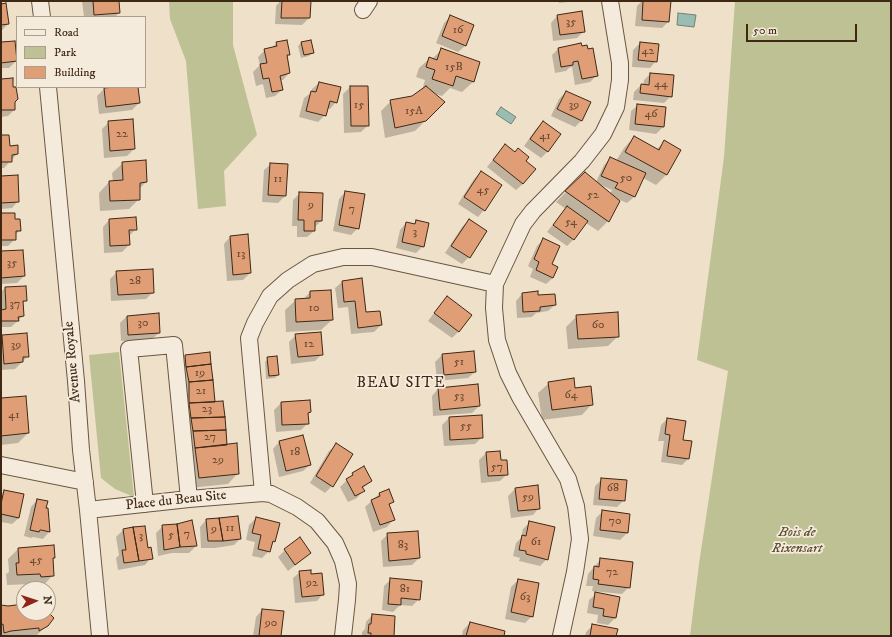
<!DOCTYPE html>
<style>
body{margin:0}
#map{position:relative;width:892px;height:637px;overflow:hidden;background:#efe0c9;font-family:"IM FELL DW Pica",serif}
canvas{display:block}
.frame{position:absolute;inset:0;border:2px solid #3e2814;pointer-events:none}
.legend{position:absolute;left:16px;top:16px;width:130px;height:72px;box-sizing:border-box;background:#f5ebdc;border:1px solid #ac9d8c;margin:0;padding:5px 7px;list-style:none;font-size:12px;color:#3e2814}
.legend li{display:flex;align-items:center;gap:8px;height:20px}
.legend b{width:20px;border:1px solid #ac9d8c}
.north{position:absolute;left:16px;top:581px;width:40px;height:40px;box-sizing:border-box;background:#f5ebdc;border:1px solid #ac9d8c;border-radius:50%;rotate:87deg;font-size:11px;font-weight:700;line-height:16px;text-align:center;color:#3e2814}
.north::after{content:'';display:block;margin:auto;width:14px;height:18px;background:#8f2418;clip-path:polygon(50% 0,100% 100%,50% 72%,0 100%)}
.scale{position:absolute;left:746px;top:24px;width:111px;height:18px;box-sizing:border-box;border:2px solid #3e2814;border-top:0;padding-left:5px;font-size:12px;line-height:14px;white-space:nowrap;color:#3e2814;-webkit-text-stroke:3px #f5ebdc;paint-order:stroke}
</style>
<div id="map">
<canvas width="892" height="637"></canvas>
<div class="frame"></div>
<ul class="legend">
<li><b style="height:5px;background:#f5ebdc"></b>Road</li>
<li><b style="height:11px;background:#bec193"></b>Park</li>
<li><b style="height:11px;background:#e09e76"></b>Building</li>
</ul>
<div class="north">N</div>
<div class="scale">50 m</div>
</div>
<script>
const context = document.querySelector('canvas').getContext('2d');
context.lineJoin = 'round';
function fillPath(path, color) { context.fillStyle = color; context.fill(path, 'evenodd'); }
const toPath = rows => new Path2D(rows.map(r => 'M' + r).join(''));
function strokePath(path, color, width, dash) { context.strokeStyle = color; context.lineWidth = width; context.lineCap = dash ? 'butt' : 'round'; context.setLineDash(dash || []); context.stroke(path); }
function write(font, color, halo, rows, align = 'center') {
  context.font = font + ' "IM FELL DW Pica",serif'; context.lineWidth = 3.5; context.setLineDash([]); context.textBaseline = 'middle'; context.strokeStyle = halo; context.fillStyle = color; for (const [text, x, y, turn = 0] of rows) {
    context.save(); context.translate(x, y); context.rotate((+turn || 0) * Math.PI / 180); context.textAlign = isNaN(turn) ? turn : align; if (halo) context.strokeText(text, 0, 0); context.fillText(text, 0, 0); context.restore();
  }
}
fillPath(toPath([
 [169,1,233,1,233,45,257,135,224,171,226,206,198,209,186,61,170,19],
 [735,1,891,1,891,636,690,636,699,564,728,371,697,360,724,157],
 [119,352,134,497,115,489,101,478,89,355]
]), '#bec193');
const water = toPath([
 [678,13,696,15,694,27,677,25,678,13],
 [501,107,516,117,511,124,496,114,501,107]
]);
fillPath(water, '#9abdb3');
strokePath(water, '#758173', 1);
fillPath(toPath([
 [82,1,118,1,119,13,115,17,84,17],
 [280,1,310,1,309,18,302,25,275,24,276,6],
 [559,1,576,1,559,3],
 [642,1,667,1,668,22,662,28,635,26,637,6],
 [1,5,8,24,1,31],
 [557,16,584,31,577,38,553,41,551,23],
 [450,17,465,46,458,52,436,43,444,23],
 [310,41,313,53,309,56,301,58,298,46,301,43],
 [1,43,16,61,9,68,1,68],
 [277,43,289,54,286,57,289,73,283,80,280,80,282,90,275,96,266,98,263,84,256,86,253,72,260,65,258,57,265,50,271,48],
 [640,43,656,61,650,68,632,67,633,50],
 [581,45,597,75,590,82,575,85,572,67,569,68,566,71,555,73,552,55,558,49],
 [442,49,473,82,462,92,450,88,442,96,432,93,444,102,415,131,385,138,381,111,391,101,413,97,422,90,425,80,416,77,419,68,430,58,432,59],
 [650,74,671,96,664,103,633,100,634,92,641,85,643,86,644,80],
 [1,80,14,102,14,110,8,116,1,117],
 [319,83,336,102,330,109,327,108,325,115,318,122,299,117,304,98,312,92,312,89],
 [123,87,137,87,139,103,132,110,99,114,97,96,104,89],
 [350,87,367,87,368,125,361,132,344,133,343,94],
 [566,92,582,120,575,127,551,116,559,99],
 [638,105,663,127,656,134,629,130,631,111],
 [109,122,134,149,127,156,104,158,102,129],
 [543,122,560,134,547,152,541,158,524,146,536,129],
 [1,136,9,147,17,154,4,168,1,168],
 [634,137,656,150,664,142,679,150,666,175,656,185,643,178,634,197,627,203,620,200,608,221,598,231,586,223,573,240,567,246,547,232,561,214,566,209,556,202,585,173,596,182,604,165,611,158,616,161,624,148],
 [601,185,612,190,610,194,600,186],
 [505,145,525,161,523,184,516,190,487,167,499,152],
 [123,163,146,182,139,189,139,199,129,209,100,211,99,193,109,182,113,182,112,173],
 [271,164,287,165,285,196,278,203,262,202,264,170],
 [481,172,484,210,478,217,458,204,474,179],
 [1,177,18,201,12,208,1,209],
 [345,192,358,228,351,235,333,231,339,199],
 [300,193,321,221,314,228,314,231,307,237,297,237,297,226,292,226,293,200],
 [1,214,14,220,20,230,15,235,15,239,8,246,1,246],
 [109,220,136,229,129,236,129,245,122,252,104,253,103,227],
 [469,220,469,257,462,264,445,253,462,227],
 [417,221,423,246,416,253,396,248,400,230,406,223,413,225],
 [230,237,250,273,243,280,227,281,224,244],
 [543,240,551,264,553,278,546,284,530,277,533,269,528,266,537,246],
 [1,252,24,276,17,283,1,284],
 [117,272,153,292,146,299,111,301,110,279],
 [342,282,365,313,381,325,374,332,351,334,348,307,338,308,335,288],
 [5,288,26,300,22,304,23,316,11,327,1,327,1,292],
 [310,292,332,320,321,330,286,332,285,310,296,300,303,300],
 [522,294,537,296,555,305,548,311,536,313,532,317,517,318,516,301],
 [447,297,458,332,452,338,428,321,441,304],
 [127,316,159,333,152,339,121,341,120,323],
 [577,316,618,336,608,346,568,349,566,327],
 [296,335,322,354,315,361,291,364,289,342],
 [3,336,28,356,15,369,1,370,1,338],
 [473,352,475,372,468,378,437,381,435,362,442,355],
 [185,356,214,403,226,446,238,473,228,484,189,488,178,362],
 [268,358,278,375,275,378,266,379,265,362],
 [549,383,575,389,592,404,582,415,542,420,538,393],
 [438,389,479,406,472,413,433,416,432,396],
 [1,399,28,433,18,443,1,445],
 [281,403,310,412,307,415,308,423,301,430,276,432,274,410],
 [481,416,482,437,475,444,444,446,442,425,449,418],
 [667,419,682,440,688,459,682,465,661,462,664,441,658,441,661,425],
 [279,442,310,465,303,471,279,477,273,449],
 [336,445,332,486,325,493,310,483,329,451],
 [486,453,500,461,507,474,500,481,481,483,479,460],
 [353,474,371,481,362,489,363,491,357,498,348,502,340,487],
 [602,479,624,500,617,507,593,505,595,486],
 [537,486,539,508,533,515,511,518,508,496,515,489],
 [389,490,393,502,388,506,393,520,387,527,373,532,365,507,379,494],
 [4,491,19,518,12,524,1,522,1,494],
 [37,500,45,508,47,509,49,532,43,539,33,537,31,538,24,536,31,507],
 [603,511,629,515,627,533,620,540,593,536,596,518],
 [256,518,274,541,271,545,269,551,262,558,252,556,255,542,246,540,249,525],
 [206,520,240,539,234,545,215,548,201,548,200,527],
 [191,521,196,546,189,553,172,553,158,556,156,533,163,526,177,525],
 [530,522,547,559,540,566,519,561,520,558,513,556,516,543,521,538,523,529],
 [144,527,147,549,151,558,145,565,118,570,116,558,119,555,116,537,123,530],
 [388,534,419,558,412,565,383,567,381,541],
 [299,539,310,553,303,559,288,571,278,557,285,550],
 [53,546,54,558,52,560,53,575,43,586,31,587,31,584,7,585,6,574,9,572,8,559,18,549],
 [601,559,629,587,622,594,592,591,593,586,586,586,588,574],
 [300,572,323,594,317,601,295,603,293,578],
 [391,579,419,599,412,606,400,605,393,612,382,610,384,586],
 [518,580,532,616,525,623,505,619,511,587],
 [596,594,619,598,615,618,608,625,597,623,598,615,587,613,589,600],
 [24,605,24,613,47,613,47,625,36,636,1,636,1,606,8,607],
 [262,610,280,636,253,636,256,617],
 [372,615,393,636,362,636,362,632,365,629,366,622],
 [470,623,503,636,462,636,463,630],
 [593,625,615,636,585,636,586,632]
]), '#0003');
const building = toPath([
 [93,1,119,1,120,13,94,15,93,1],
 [282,1,311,1,310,18,281,18,282,1],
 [643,1,671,1,669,22,642,20,643,1],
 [6,3,9,24,1,25,1,4,6,3],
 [582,11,585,32,560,35,557,15,582,11],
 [450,15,474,25,466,46,442,36,450,15],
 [287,40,290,55,287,55,290,73,280,76,283,90,272,92,269,78,263,79,260,64,267,63,264,49,277,46,276,42,287,40],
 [311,40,314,53,304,55,301,42,311,40],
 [15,41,17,61,1,63,1,42,15,41],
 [640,42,659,44,657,62,638,60,640,42],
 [581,43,582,46,587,45,588,49,593,48,598,76,582,79,578,61,573,62,573,65,561,67,558,48,581,43],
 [441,48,480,62,474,82,456,76,453,86,432,79,435,70,426,67,429,57,437,60,441,48],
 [650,73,674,75,672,97,640,93,641,84,649,85,650,73],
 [13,78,13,87,16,87,18,99,15,102,15,110,1,110,1,79,13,78],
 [319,82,341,87,337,103,330,101,326,116,306,111,311,91,316,92,319,82],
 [350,86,368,86,369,126,351,126,350,86],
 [426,86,445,102,426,121,395,128,390,100,412,96,426,86],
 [114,87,138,87,140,103,106,107,104,88,114,87],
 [566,91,591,102,582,121,557,109,566,91],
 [637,104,666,107,664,127,635,124,637,104],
 [133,119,135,149,110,151,108,121,133,119],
 [543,121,561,134,548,152,530,139,543,121],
 [1,135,9,135,10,146,18,145,18,154,12,155,12,162,1,162,1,135],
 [634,136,659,150,664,140,681,150,667,175,625,152,634,136],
 [505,144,515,152,518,148,529,157,526,161,536,169,523,184,493,160,505,144],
 [610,157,646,173,635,197,615,188,618,183,601,176,610,157],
 [146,160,147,182,140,183,140,200,110,201,109,181,123,180,122,162,146,160],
 [270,163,288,164,286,196,268,195,270,163],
 [481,171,502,185,485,211,464,197,481,171],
 [585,172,620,201,609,222,565,191,585,172],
 [18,175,19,202,1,203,1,176,18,175],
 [345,191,365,194,359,229,339,225,345,191],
 [299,192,323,193,322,221,315,221,315,231,304,231,304,220,298,220,299,192],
 [567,206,588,221,574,240,553,225,567,206],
 [1,213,15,213,15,219,20,219,21,231,16,231,16,240,1,240,1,213],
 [136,217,137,230,129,230,130,245,110,246,109,219,136,217],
 [469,219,487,231,470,258,451,246,469,219],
 [416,220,429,223,424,247,402,242,406,222,415,224,416,220],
 [248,234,251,273,233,275,230,236,248,234],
 [543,238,560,246,552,264,558,267,553,278,536,270,539,262,534,259,543,238],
 [23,250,25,276,1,278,1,251,23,250],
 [153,269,154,293,118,295,116,271,153,269],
 [362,278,366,312,380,311,382,325,358,328,355,301,344,302,342,281,362,278],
 [26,286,27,301,23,301,24,316,18,317,19,321,1,321,1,310,6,309,5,287,26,286],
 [331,290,333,320,296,322,295,299,310,298,310,291,331,290],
 [538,291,538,295,555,294,556,305,540,307,540,311,523,312,522,293,538,291],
 [447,296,472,315,459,332,434,313,447,296],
 [618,312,619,337,578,339,576,315,618,312],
 [159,313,160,333,128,335,127,316,159,313],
 [321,332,323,355,298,357,295,334,321,332],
 [27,333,29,357,23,357,23,362,4,364,2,335,27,333],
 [474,351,476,372,444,375,442,354,474,351],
 [210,352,211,364,186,367,185,355,210,352],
 [277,356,279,375,269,376,267,357,277,356],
 [211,364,213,380,189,382,186,367,211,364],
 [574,378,575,388,591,386,593,405,552,410,548,382,574,378],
 [213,380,215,402,189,403,189,382,213,380],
 [478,384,480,406,440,410,438,388,478,384],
 [26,396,29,433,1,436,1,398,26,396],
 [310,400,311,412,308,413,309,424,282,425,281,402,310,400],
 [223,401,225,417,191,418,189,403,223,401],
 [482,415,483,438,450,440,449,417,482,415],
 [225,417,226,430,193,431,191,418,225,417],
 [667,418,686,421,683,440,692,441,689,459,667,456,670,435,665,434,667,418],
 [226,430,227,445,195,448,193,431,226,430],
 [303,435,311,465,286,471,279,441,303,435],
 [237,443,239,474,199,478,195,448,237,443],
 [336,443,353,454,333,487,316,476,336,443],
 [500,451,501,460,507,460,508,475,488,476,486,452,500,451],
 [364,466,372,481,362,487,365,491,355,496,346,479,353,475,352,473,364,466],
 [601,478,627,480,625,501,599,499,601,478],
 [538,485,540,509,518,511,515,488,538,485],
 [389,489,394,502,389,504,395,520,380,525,371,500,380,496,379,493,389,489],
 [4,490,24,494,19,518,1,514,1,504,4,490],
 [37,499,48,501,46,508,48,508,50,532,41,530,40,530,39,532,30,530,37,499],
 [602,510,630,514,628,533,600,530,602,510],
 [238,516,241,539,223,541,219,518,238,516],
 [256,517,280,523,275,542,273,541,270,552,258,549,261,535,252,533,256,517],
 [219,518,223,541,208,541,206,519,219,518],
 [192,520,197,546,180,547,177,524,192,520],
 [529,521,555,527,548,560,526,554,526,551,519,550,522,535,526,536,529,521],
 [177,524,180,547,164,550,162,525,177,524],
 [145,526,148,548,151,547,153,559,139,561,133,527,145,526],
 [133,527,139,561,124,563,122,550,126,550,123,529,133,527],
 [418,531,420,558,389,561,387,533,418,531],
 [300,537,311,553,295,565,284,549,300,537],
 [54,545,55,558,53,558,54,576,41,577,40,574,17,575,16,563,19,563,18,548,54,545],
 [600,558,633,562,630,588,598,584,599,580,593,579,594,566,599,567,600,558],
 [311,570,311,574,322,573,324,595,302,597,299,571,311,570],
 [390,578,422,581,420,600,401,598,401,605,388,604,390,578],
 [518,579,539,583,533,617,511,612,518,579],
 [595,592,620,597,616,618,603,616,604,609,593,607,595,592],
 [24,604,24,613,48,613,48,612,54,618,48,626,39,631,39,628,11,631,4,633,3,624,1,625,1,605,8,606,24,604],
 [262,609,284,611,281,636,259,636,262,609],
 [372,614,395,616,394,636,371,636,371,633,368,633,369,624,371,624,372,614],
 [470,622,505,631,504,636,466,636,470,622],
 [592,624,618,629,616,636,590,636,592,624]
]);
fillPath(building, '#e09e76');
strokePath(building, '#3e2814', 1);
const minor = toPath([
 [40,1,42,17],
 [363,10,369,1],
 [48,87,76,381,81,450,88,510,100,636],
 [1,465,85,482],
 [263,493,249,338,255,323,270,296,288,280,313,264,343,257,372,257,495,284],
 [145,504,129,349,174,345,189,499],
 [88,510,189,499,263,493,271,494,297,507,317,521,335,543,343,561,348,584,347,600,343,636],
 [561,636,575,572,580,539,576,506,568,479,520,397,508,373,497,340,494,308,495,284,523,224,533,211,582,161,603,134,616,107,620,80,620,63,610,1]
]);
strokePath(minor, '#6a5641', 18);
strokePath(minor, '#f5ebdc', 16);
write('12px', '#66462c', null, [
 ["35",571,23],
 ["16",458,31],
 ["42",648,52],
 ["15B",454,68],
 ["44",661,85],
 ["15",359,106],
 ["39",574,106],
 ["15A",414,112],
 ["46",651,115],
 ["22",122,135],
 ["41",545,137],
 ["50",626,179],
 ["11",278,180],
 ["45",483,191],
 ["52",593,196],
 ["9",311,206],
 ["7",352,210],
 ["54",571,223],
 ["3",415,233],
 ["13",241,255],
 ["35",12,264],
 ["28",135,282],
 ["37",15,305],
 ["10",314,309],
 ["30",143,324],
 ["60",598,326],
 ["12",309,345],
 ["39",16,346],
 ["51",459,363],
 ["19",200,374],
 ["21",201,392],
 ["64",571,396],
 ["53",459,397],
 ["23",207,410],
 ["41",14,416],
 ["55",466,427],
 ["27",210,438],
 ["18",295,453],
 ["29",218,461],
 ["57",497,468],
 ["68",613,489],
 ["59",528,498],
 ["70",615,522],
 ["11",230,529],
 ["9",214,530],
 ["7",187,535],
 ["5",171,536],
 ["3",141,537],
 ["61",536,543],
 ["83",403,546],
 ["45",36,561],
 ["72",612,573],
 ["92",312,584],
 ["81",405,590],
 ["63",525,598],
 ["90",271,624]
]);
write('14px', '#3e2814', '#f5ebdc', [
 ["Avenue Royale",73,362,-95],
 ["Place du Beau Site",176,501,-6]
]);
write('italic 14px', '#5e4e34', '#f5ebdc', [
 ["Bois de",797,533],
 ["Rixensart",797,549]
]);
context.letterSpacing = '1px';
write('15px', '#3e2814', '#f5ebdc', [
 ["BEAU SITE",401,384]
]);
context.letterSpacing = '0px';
</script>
